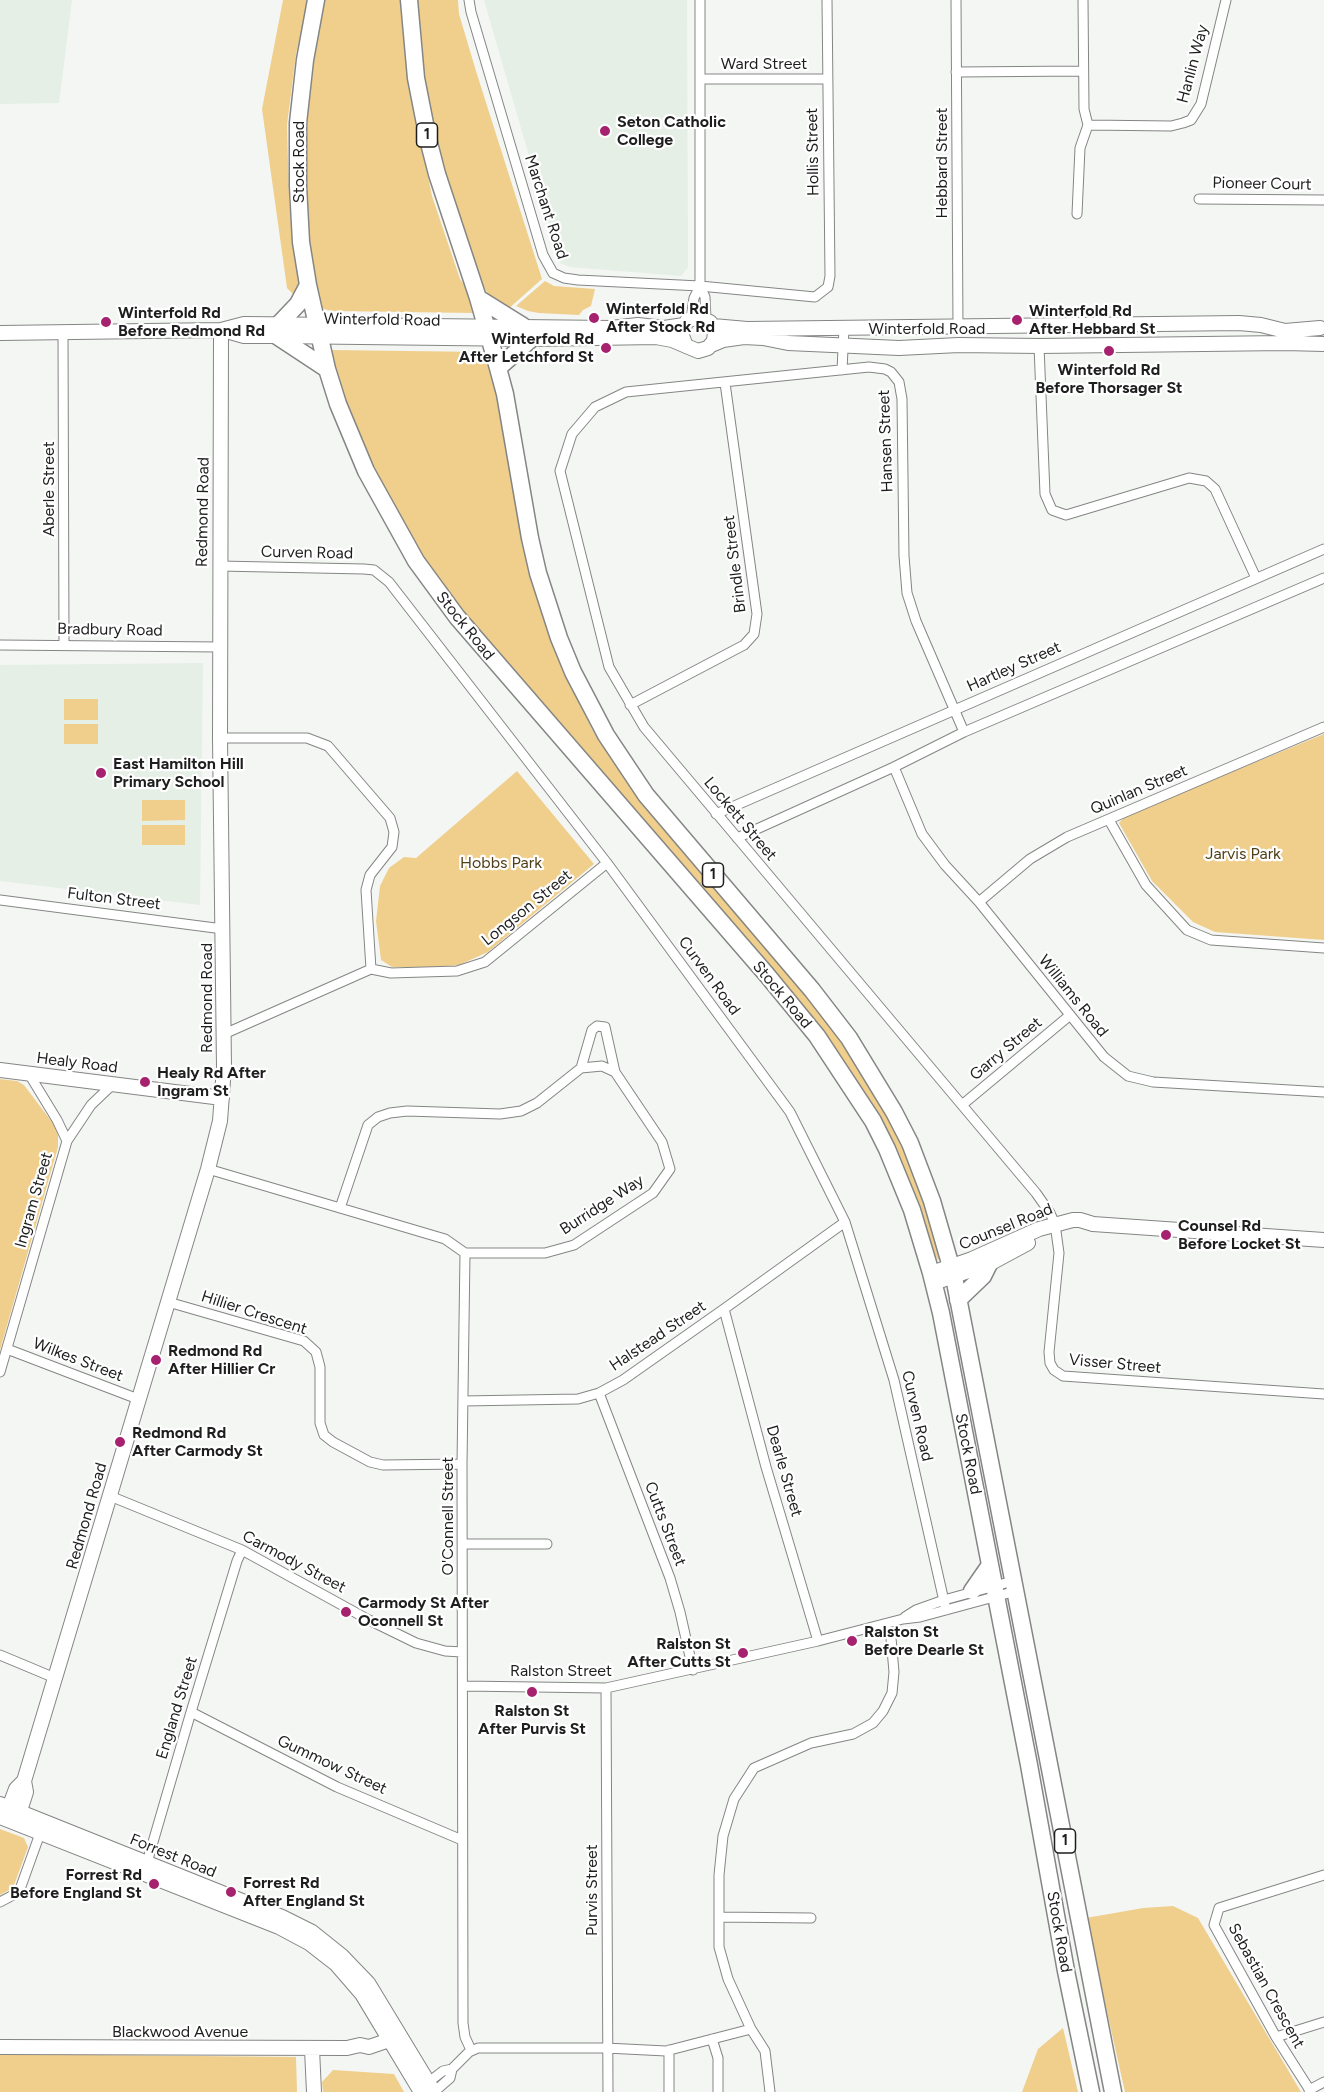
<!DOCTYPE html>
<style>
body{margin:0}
canvas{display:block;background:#f3f6f3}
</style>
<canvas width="1324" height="2092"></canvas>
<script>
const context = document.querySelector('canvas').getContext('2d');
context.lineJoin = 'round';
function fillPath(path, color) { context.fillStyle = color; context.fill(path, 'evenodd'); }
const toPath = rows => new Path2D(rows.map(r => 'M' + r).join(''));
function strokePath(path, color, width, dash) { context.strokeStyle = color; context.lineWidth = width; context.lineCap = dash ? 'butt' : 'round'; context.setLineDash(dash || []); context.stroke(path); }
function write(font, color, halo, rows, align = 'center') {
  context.font = font + ' Figtree,sans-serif'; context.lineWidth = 4.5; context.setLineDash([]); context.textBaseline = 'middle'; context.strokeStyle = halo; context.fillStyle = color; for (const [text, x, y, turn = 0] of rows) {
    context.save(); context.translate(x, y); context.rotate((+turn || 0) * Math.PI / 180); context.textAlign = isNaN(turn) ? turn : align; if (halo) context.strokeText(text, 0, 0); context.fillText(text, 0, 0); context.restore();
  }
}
fillPath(toPath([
 [0,0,72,0,59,103,0,104],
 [484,0,687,0,688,267,681,276,570,267,560,263],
 [203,663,200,905,0,881,0,665]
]), '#e5efe6');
fillPath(toPath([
 [283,0,309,0,296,54,287,125,289,197,293,249,299,283,298,292,294,295,287,288,262,109],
 [322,0,402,0,409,84,432,196,460,279,469,291,475,311,473,313,332,311,320,308,306,231,306,103],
 [417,0,458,0,459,14,476,71,542,279,507,310,489,297,479,276,438,155,426,96,418,29],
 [545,281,554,286,595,289,591,306,583,310,579,315,539,313,528,311,516,306],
 [330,350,484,352,488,353,527,560,543,618,557,654,580,705,594,733,657,822,825,1017,881,1101,915,1172,943,1257,938,1260,934,1253,888,1136,435,577,383,490,360,441,337,378],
 [64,699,98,699,98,720,64,720],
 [64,724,98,724,98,744,64,744],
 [1324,734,1324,940,1215,932,1193,922,1152,881,1119,823,1125,816],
 [517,771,594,864,488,952,459,965,433,967,392,967,381,960,376,921,380,886,389,868,404,857,416,858],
 [142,800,185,800,185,820,142,821],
 [142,825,185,825,185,845,142,845],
 [0,1079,17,1081,24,1085,55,1126,58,1135,58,1147,0,1350],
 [0,1829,24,1838,28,1847,13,1888,0,1895],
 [1173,1906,1198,1918,1301,2092,1125,2092,1086,1918,1143,1908],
 [1063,2028,1078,2092,1022,2092,1038,2049],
 [0,2054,296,2057,297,2092,0,2092],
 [333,2070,394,2074,404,2092,323,2092,322,2082]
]), '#f0cf8d');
const street = toPath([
 [469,0,471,12,543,255,553,273,564,278,578,280,700,286,815,297,828,287,830,276,827,0],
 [700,0,700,286,705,297,706,319],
 [956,0,958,326],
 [1083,0,1084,109,1088,125],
 [956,72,1082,71],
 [701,79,827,79],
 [1088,125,1171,126,1183,123,1191,120,1201,104,1226,0],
 [1199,199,1324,200],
 [1077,214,1080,148,1088,125],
 [691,318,694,298,700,286],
 [63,333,64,645],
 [1039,346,1045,494,1052,510,1066,515,1189,478,1206,481,1215,489,1256,578],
 [842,370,844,328],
 [219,566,364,569,374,570,389,582,607,863,790,1112,845,1222,894,1380,946,1610],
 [0,645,219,647],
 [630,705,744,645,754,634,757,614,725,383],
 [964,732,916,621,907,593,904,556,902,399,899,382,891,372,885,369,869,367,626,392,595,407,572,434,560,471,609,667,644,727,1036,1193,1050,1213,1055,1224,1059,1253,1049,1352,1050,1363,1054,1370,1063,1376,1324,1394],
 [220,738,307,738,328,746,390,818,394,832,392,847,370,875,366,890,371,969],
 [894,767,922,834,945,865,979,902,1104,1057,1128,1076,1153,1082,1324,1092],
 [716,814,1324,549],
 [1109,820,1146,885,1187,930,1211,940,1324,948],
 [737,838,894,767,964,732,1324,578],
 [0,900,223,929],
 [979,902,1030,859,1067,837,1324,727],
 [224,1034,371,969,391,973,457,971,485,962,607,863],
 [581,1068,592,1030,597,1026,605,1027,615,1072],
 [29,1074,57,1120,67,1141],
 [962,1105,1069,1016],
 [208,1169,445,1239,465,1253,462,1464,463,2023,465,2037,471,2050],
 [340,1208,368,1125,378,1117,390,1113,407,1111,500,1114,521,1111,537,1103,581,1068,602,1066,615,1072,662,1142,670,1169,653,1193,574,1245,545,1253,465,1253],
 [168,1302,304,1341,316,1352,320,1367,320,1423,324,1435,333,1442,370,1462,383,1465,462,1464],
 [724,1309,766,1467,818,1641],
 [7,1349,138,1399],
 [0,1372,67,1141,91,1105,113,1084],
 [599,1393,670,1578,680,1612,693,1670],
 [463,1401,578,1399,599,1393,623,1380,724,1309,845,1222],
 [110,1496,242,1550,369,1620,416,1643,445,1651,462,1652],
 [463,1544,547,1544],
 [905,1617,916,1610,944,1600,1013,1581],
 [0,1655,55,1678],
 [463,1686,606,1688,818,1641,903,1619,920,1617,1016,1591],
 [606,1688,608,2092],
 [191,1712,337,1787,462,1840],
 [146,1866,191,1712,237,1561,242,1550],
 [0,1902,19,1892,42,1828],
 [719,1917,811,1918],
 [1276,2037,1324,2022],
 [712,2039,718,2058,718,2092],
 [669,2050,669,2092],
 [426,2084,443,2071,452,2069,469,2052,478,2048,606,2048,666,2051,751,2029],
 [1309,2090,1324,2082],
 [434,2092,450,2078,452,2069],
 [770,2092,765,2051,751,2029,728,1979,719,1947,719,1875,723,1836,734,1799,754,1768,811,1743,853,1734,873,1723,883,1711,892,1693,894,1672,891,1638],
 [1311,2092,1276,2037,1214,1925,1219,1908,1324,1875]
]);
const secondary = toPath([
 [713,326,747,329,1239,323,1261,325,1285,331,1320,328],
 [223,330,244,336,277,336,531,339,656,337,672,340,698,351,708,348,714,341,715,331,710,322,696,317,687,321,681,333,686,346],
 [0,333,221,330,244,324,611,328,638,325,664,328,684,325],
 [711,345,723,340,744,337,763,338,788,343,899,348,959,345,1039,346,1285,343,1324,344],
 [0,1070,222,1098],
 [931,1273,972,1259,1039,1229,1073,1220,1080,1220,1093,1224,1324,1240],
 [934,1283,989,1264,1028,1243],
 [0,1804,282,1917,312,1932,342,1956,368,1983,434,2092],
 [7,1813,16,1789,24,1781],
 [0,1817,279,1927,309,1943,336,1964,362,1994,421,2092],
 [16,1823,26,1792,24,1781,208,1169,220,1121,224,1067,220,738,221,330],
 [0,2047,347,2048,360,2045,369,2047,398,2037],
 [312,2049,314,2092]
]);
const highway = toPath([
 [316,0,305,60,298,123,298,186,301,242,308,285,327,369,338,404,366,471,416,561,457,617,767,975,817,1036,873,1121,887,1149,912,1210,931,1273,941,1313,1029,1765,1066,1971,1091,2092],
 [409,0,416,78,428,139,437,174,478,298,498,368,505,394,530,538,538,573,559,638,573,672,606,735,646,795,812,990,849,1038,894,1112,910,1143,932,1201,954,1277,1113,2092],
 [478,298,523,326],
 [279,324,298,304,308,285],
 [277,336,327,369],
 [498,368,531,339],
 [958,1300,983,1276,989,1264],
 [972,1591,990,1565]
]);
strokePath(street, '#848684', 11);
strokePath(secondary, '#848684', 16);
strokePath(highway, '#848684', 19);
strokePath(street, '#fff', 9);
strokePath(secondary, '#fff', 14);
strokePath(highway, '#fff', 16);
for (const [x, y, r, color] of [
 [605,131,6,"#a6226e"],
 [594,318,6,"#a6226e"],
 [1017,320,6,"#a6226e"],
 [106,322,6,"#a6226e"],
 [606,348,6,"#a6226e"],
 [1109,351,6,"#a6226e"],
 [101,773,6,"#a6226e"],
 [145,1082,6,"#a6226e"],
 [1166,1235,6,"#a6226e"],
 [156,1360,6,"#a6226e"],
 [120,1442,6,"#a6226e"],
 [346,1612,6,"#a6226e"],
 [852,1641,6,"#a6226e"],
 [743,1653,6,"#a6226e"],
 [532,1692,6,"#a6226e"],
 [154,1884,6,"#a6226e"],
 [231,1892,6,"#a6226e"]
]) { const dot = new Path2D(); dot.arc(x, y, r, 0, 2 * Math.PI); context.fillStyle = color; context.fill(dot); strokePath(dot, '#fff', 2); }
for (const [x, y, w] of [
 [427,135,21],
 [713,875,21],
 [1065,1841,21]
]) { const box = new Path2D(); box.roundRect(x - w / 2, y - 12, w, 24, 4.5); context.fillStyle = '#fff'; context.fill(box); strokePath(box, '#1d1e1d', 1.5); }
write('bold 15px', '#1d1e1d', null, [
 ["1",427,135],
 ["1",713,875],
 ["1",1065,1841]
]);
write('16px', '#1d1e1d', '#fff', [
 ["Ward Street",764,64],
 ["Hanlin Way",1193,64,-75],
 ["Hollis Street",813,152,-91],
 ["Stock Road",299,162,-90],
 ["Hebbard Street",942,163,-90],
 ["Pioneer Court",1262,184,1],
 ["Marchant Road",546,207,72],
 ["Winterfold Road",382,320,1],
 ["Winterfold Road",927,329],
 ["Hansen Street",886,441,-92],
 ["Aberle Street",49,489,-90],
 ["Redmond Road",203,512,-89],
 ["Curven Road",307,553,1],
 ["Brindle Street",735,564,-97],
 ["Stock Road",465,626,51],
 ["Bradbury Road",110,630,1],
 ["Hartley Street",1014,667,-24],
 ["Quinlan Street",1139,790,-23],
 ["Lockett Street",740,819,50],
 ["Fulton Street",114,899,7],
 ["Longson Street",527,908,-39],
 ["Curven Road",709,976,54],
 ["Stock Road",782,995,50],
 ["Williams Road",1073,996,51],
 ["Redmond Road",207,998,-90],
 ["Garry Street",1006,1049,-40],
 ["Healy Road",77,1063,7],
 ["Ingram Street",34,1200,-74],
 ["Burridge Way",602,1205,-33],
 ["Counsel Road",1006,1227,-22],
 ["Hillier Crescent",254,1313,18],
 ["Halstead Street",658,1336,-34],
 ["Wilkes Street",78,1360,21],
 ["Visser Street",1115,1364,5],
 ["Curven Road",917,1416,77],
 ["Stock Road",968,1454,79],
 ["Dearle Street",784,1471,74],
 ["Redmond Road",87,1516,-74],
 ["O'Connell Street",448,1516,-90],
 ["Cutts Street",665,1524,69],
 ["Carmody Street",294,1562,28],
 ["Ralston Street",561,1671],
 ["England Street",177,1708,-73],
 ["Gummow Street",332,1765,25],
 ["Forrest Road",173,1856,22],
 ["Purvis Street",592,1890,-90],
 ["Stock Road",1059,1932,80],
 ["Sebastian Crescent",1266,1986,61],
 ["Blackwood Avenue",180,2032]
]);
write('bold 16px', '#1d1e1d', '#fff', [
 ["Seton Catholic",617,122],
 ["College",617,140],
 ["Winterfold Rd",606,309],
 ["After Stock Rd",606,327],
 ["Winterfold Rd",1029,311],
 ["After Hebbard St",1029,329],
 ["Winterfold Rd",118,313],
 ["Before Redmond Rd",118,331],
 ["Winterfold Rd",594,339,"right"],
 ["After Letchford St",594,357,"right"],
 ["Winterfold Rd",1109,370,"center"],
 ["Before Thorsager St",1109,388,"center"],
 ["East Hamilton Hill",113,764],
 ["Primary School",113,782],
 ["Healy Rd After",157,1073],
 ["Ingram St",157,1091],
 ["Counsel Rd",1178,1226],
 ["Before Locket St",1178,1244],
 ["Redmond Rd",168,1351],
 ["After Hillier Cr",168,1369],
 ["Redmond Rd",132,1433],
 ["After Carmody St",132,1451],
 ["Carmody St After",358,1603],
 ["Oconnell St",358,1621],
 ["Ralston St",864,1632],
 ["Before Dearle St",864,1650],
 ["Ralston St",731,1644,"right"],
 ["After Cutts St",731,1662,"right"],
 ["Ralston St",532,1711,"center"],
 ["After Purvis St",532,1729,"center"],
 ["Forrest Rd",142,1875,"right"],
 ["Before England St",142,1893,"right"],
 ["Forrest Rd",243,1883],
 ["After England St",243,1901]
], 'left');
write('16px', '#513f18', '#fff', [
 ["Jarvis Park",1243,854],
 ["Hobbs Park",501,863]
]);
</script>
